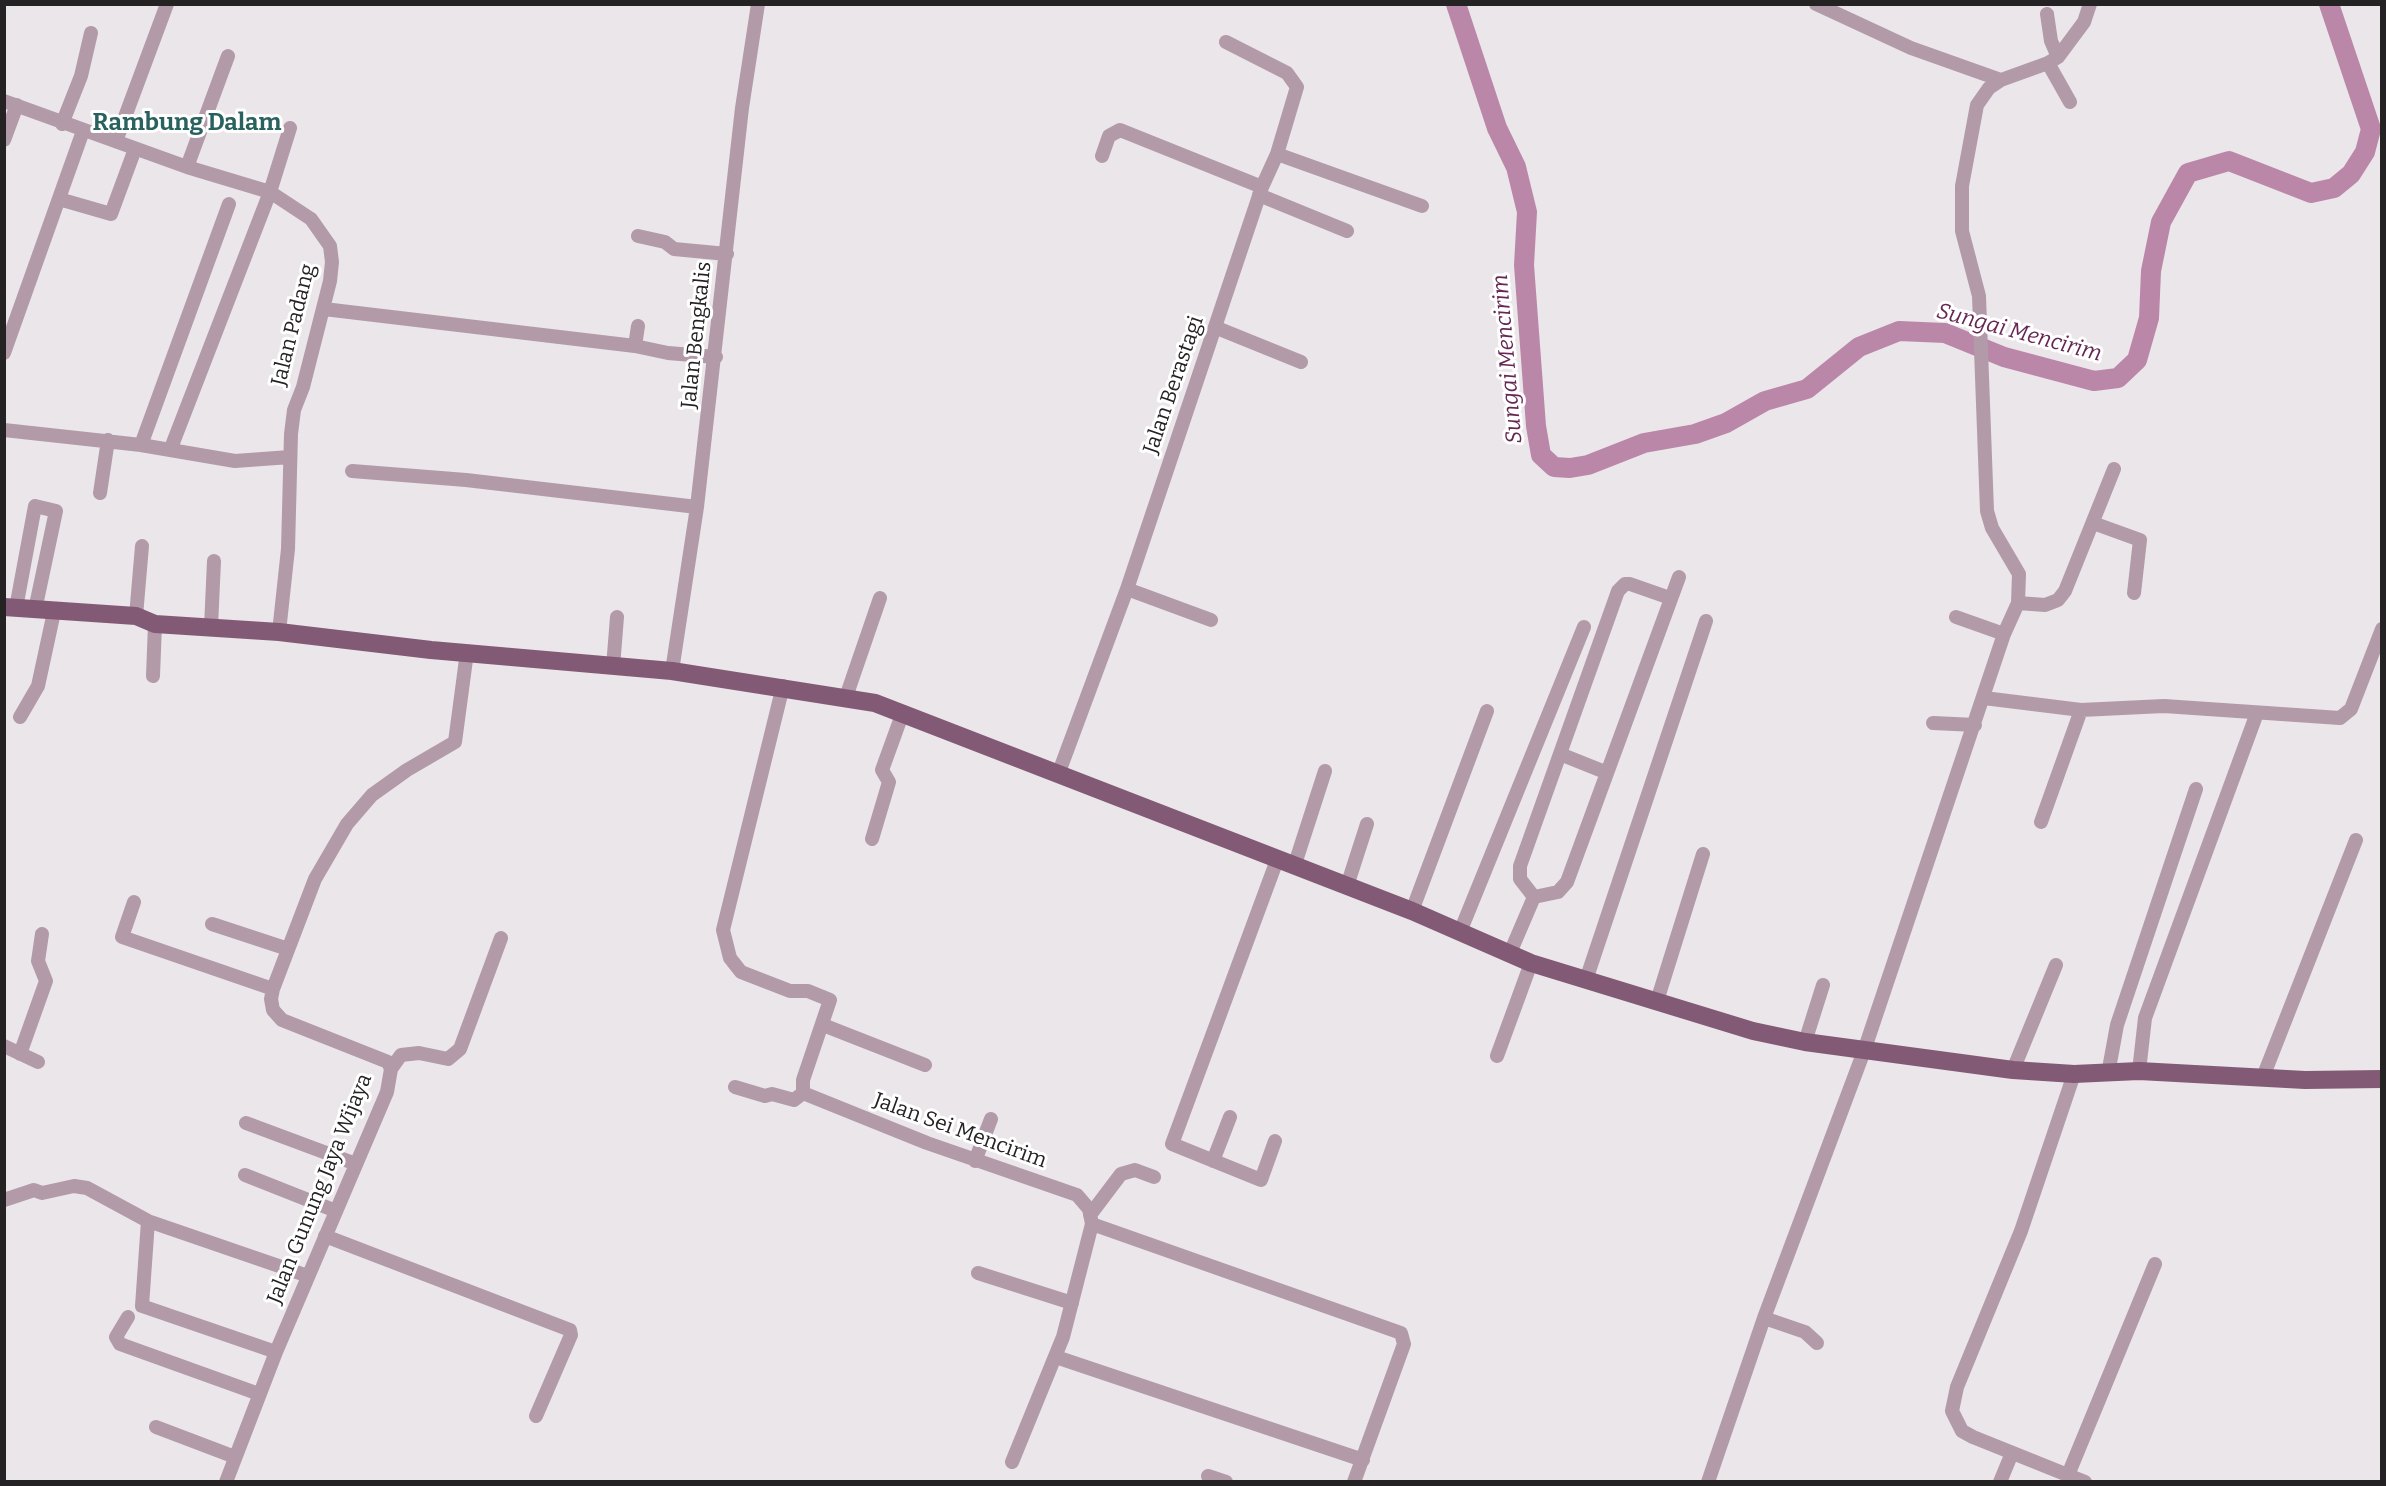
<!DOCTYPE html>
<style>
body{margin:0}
#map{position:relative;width:2386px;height:1486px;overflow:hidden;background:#ebe6e9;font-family:Bitter,serif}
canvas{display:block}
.frame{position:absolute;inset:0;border:6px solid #242223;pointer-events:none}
</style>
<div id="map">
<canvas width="2386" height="1486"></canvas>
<div class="frame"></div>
</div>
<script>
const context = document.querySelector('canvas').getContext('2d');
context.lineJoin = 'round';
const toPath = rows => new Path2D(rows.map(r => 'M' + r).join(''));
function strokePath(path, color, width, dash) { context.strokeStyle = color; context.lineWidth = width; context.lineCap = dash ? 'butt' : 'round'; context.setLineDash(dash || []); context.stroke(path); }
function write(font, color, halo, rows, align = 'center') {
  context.font = font + ' Bitter,serif'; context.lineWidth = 6; context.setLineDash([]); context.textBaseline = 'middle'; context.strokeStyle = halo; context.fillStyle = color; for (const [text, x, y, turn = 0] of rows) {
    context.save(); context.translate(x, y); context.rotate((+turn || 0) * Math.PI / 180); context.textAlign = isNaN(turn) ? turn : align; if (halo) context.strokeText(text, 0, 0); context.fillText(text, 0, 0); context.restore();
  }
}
strokePath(toPath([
 [1456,4,1497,128,1516,167,1527,212,1524,265,1536,426,1541,455,1554,467,1570,468,1588,465,1644,443,1695,434,1726,423,1765,401,1807,389,1859,347,1899,331,1945,333,2004,357,2094,381,2118,378,2137,360,2149,318,2151,271,2161,222,2188,173,2229,161,2311,193,2334,188,2351,174,2365,152,2371,129,2329,4]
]), '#ba87a9', 20);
strokePath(toPath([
 [1816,4,1911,48,2001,80],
 [2047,14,2051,41,2058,57],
 [2048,63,2070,102],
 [4,101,187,167,270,192,311,219,330,246,332,262,330,281,303,387,294,410,291,434,288,549,279,632],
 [62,124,81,76,91,33],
 [4,140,17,105],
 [116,141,167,4],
 [1277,154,1422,206],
 [1102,156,1109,136,1120,130,1262,187],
 [187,167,228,56],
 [1259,195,1347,231],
 [59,199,111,214,135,149],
 [638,236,665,242,674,249,727,254],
 [324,309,635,346,668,353,716,357],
 [1217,328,1301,362],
 [635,346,638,326],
 [4,353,83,131],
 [4,430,141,445,235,461,290,457],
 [141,445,229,204],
 [171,448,270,192,290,128],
 [352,471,466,480,697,507],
 [100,493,108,440],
 [2093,523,2140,540,2134,593],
 [1127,589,1211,620],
 [2018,603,2045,605,2058,600,2065,591,2114,469],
 [16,608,35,506,56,511,35,610],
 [136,616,142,546],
 [1956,617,2004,634],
 [211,627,214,561],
 [613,667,617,617],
 [672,671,697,507,742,108,758,4],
 [153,676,155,624],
 [783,686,723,930,730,958,741,972,790,991,808,991,830,1000,803,1080,803,1093],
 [846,697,880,598],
 [1984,698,2081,710,2164,706,2340,718,2351,709,2382,629],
 [20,717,38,686,54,612],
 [1933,723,1975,725],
 [1560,754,1605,772],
 [1059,772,1127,589,1262,187,1277,154,1297,87,1287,73,1226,42],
 [2041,822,2081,710],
 [872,839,889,782,882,770,903,712],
 [1294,867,1325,771],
 [1347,886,1367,824],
 [1534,897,1520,879,1520,866,1618,591,1625,584,1630,584,1670,598],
 [134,902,122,937,273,989],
 [1412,911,1487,711],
 [212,924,288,949],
 [1460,932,1584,627],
 [1510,953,1534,897,1558,892,1567,882,1679,577],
 [1586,980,1706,621],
 [1657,1001,1703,854],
 [823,1025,925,1065],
 [1805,1042,1823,985],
 [4,1046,38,1062],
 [20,1054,46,981,38,961,42,934],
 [1497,1056,1531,963],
 [391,1069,401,1055,419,1053,448,1059,460,1049,501,938],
 [2013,1070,2056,965],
 [2139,1071,2145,1018,2257,713],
 [2074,1074,2021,1231,1957,1387,1952,1411,1962,1431,1973,1437,2085,1482],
 [2108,1074,2117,1025,2196,789],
 [2263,1077,2356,840],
 [735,1087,765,1096,772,1094,794,1100,803,1093],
 [803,1093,927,1143,1077,1195,1089,1209,1092,1224,1063,1337,1012,1462],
 [246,1123,356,1164],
 [1275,1141,1261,1180,1172,1144,1277,860],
 [975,1161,991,1119],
 [1213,1161,1230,1117],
 [245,1175,336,1211],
 [4,1200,34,1190,42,1193,74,1186,87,1188,148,1221,308,1276],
 [1090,1215,1121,1174,1135,1170,1154,1177],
 [148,1221,142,1306,276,1352],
 [1092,1224,1401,1333,1404,1344,1354,1482],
 [325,1236,570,1330,571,1335,536,1416],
 [978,1273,1072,1303],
 [128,1317,116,1337,120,1344,259,1394],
 [1764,1318,1805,1332,1817,1343],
 [1056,1357,1363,1460],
 [156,1427,235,1457],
 [2068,1475,2155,1264],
 [1208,1476,1226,1482],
 [226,1482,276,1352,387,1092,391,1069,388,1062,282,1020,273,1010,271,999,273,989,315,879,347,824,372,795,407,770,455,742,467,652],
 [1708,1482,1764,1318,1864,1051,2004,634,2018,603,2019,574,1992,528,1987,511,1979,296,1962,231,1962,186,1977,105,1989,88,2001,80,2048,63,2058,57,2084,22,2090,4],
 [2000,1482,2012,1453]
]), '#b29aa9', 14);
strokePath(toPath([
 [4,607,136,616,155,624,279,632,431,650,672,671,875,703,1412,911,1531,963,1753,1031,1805,1042,2013,1070,2074,1074,2139,1071,2305,1080,2382,1079]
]), '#835a75', 18);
write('21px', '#242223', '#fff', [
 ["Jalan Padang",294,325,-76],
 ["Jalan Bengkalis",697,335,-84],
 ["Jalan Berastagi",1174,385,-71],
 ["Jalan Sei Mencirim",960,1131,20],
 ["Jalan Gunung Jaya Wijaya",320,1189,-68]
]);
write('italic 22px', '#652653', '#fff', [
 ["Sungai Mencirim",2019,333,15],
 ["Sungai Mencirim",1508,359,-95]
]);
write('bold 24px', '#28615e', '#fff', [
 ["Rambung Dalam",187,123]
]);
</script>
